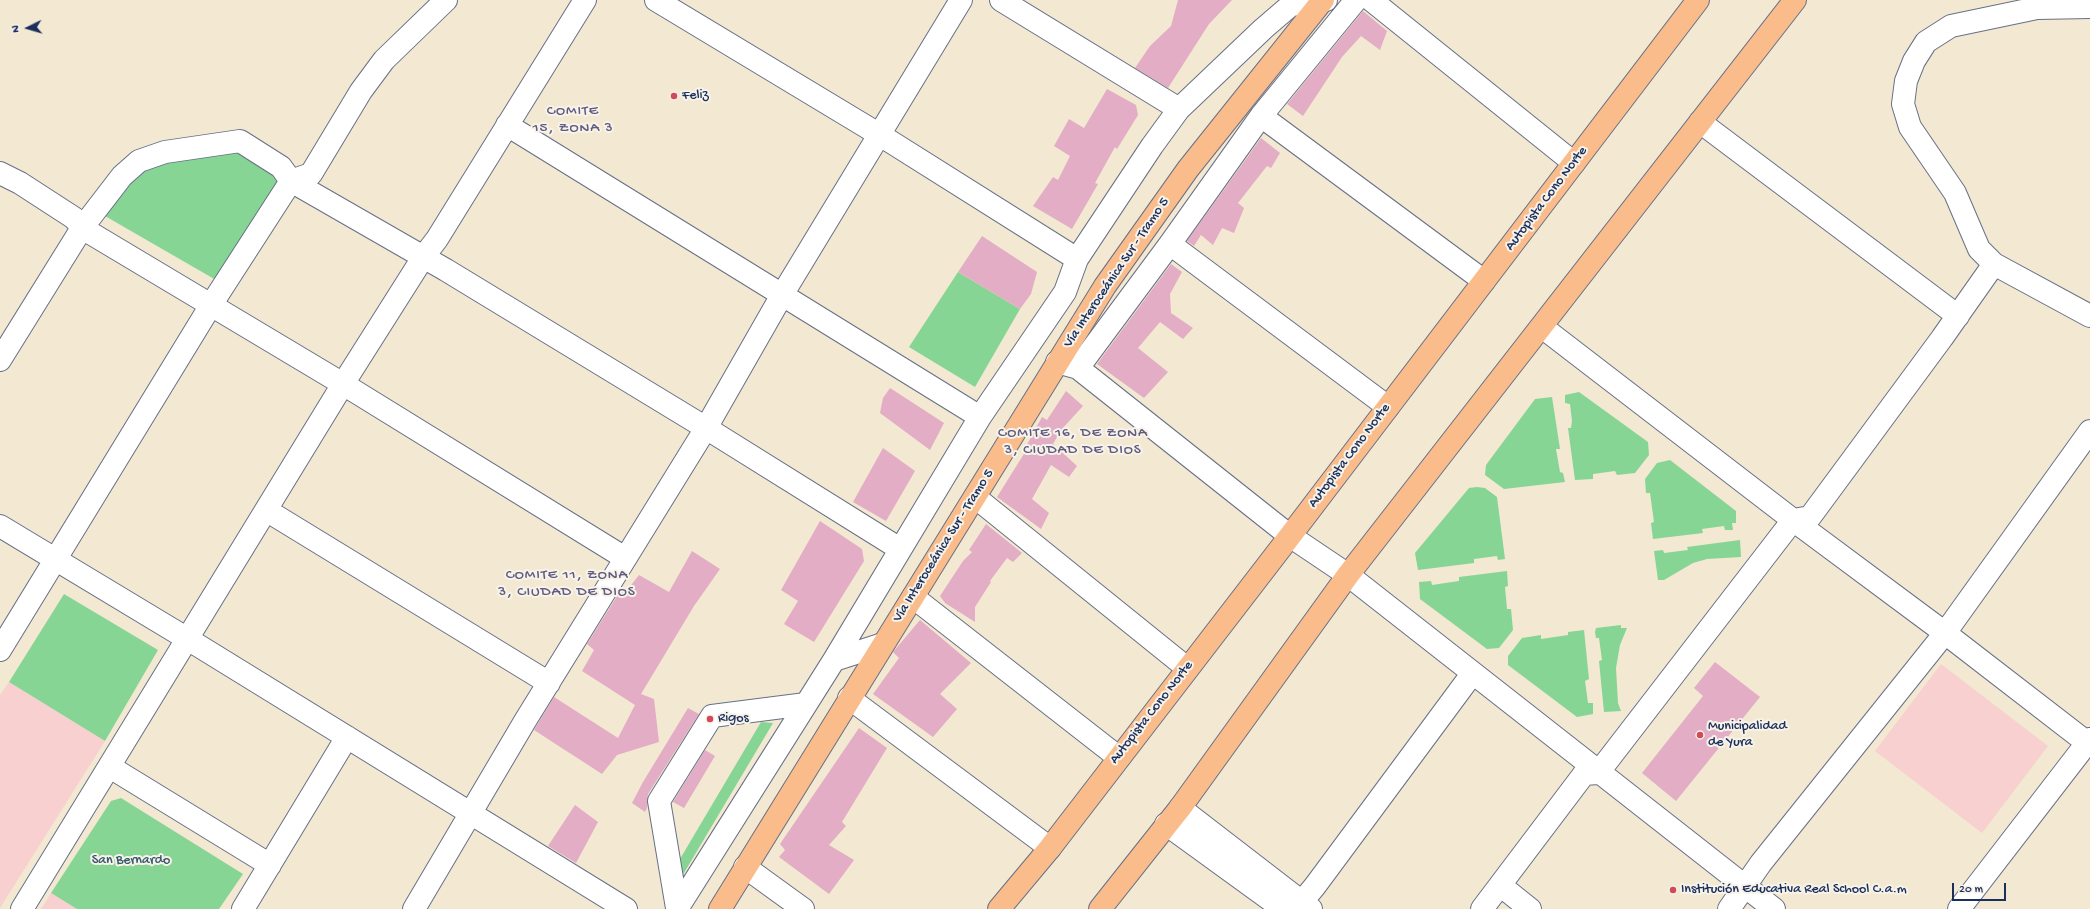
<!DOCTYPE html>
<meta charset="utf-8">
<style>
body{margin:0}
#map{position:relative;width:2090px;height:909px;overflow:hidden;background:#f3e8d1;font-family:"Gochi Hand",sans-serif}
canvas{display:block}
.north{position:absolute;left:8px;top:8px;width:40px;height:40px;-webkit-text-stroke:3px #f7f3e8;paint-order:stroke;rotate:265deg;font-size:11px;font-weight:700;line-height:16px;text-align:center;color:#1b2f5e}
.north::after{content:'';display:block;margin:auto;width:14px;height:18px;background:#1b2f5e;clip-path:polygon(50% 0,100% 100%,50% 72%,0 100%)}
.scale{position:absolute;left:1952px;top:883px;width:54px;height:18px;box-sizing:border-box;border:2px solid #1b2f5e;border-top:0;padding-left:5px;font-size:12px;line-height:14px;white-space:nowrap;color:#1b2f5e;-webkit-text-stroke:3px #f7f3e8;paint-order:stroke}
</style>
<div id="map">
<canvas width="2090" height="909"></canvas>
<div class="north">N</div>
<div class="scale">20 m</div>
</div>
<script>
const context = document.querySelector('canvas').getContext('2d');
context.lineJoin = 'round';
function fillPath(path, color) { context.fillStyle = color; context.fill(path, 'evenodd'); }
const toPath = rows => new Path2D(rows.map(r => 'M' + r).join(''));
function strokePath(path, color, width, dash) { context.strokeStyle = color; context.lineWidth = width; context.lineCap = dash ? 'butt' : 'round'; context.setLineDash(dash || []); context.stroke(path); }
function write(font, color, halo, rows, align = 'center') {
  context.font = font + ' "Gochi Hand",sans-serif'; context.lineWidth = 4; context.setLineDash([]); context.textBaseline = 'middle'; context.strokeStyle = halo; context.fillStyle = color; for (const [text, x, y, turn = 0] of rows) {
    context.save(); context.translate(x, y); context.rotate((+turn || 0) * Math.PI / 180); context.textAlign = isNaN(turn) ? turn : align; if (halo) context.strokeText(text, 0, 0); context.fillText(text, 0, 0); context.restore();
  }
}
fillPath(toPath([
 [1941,664,2048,746,1982,833,1875,751],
 [9,682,105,741,0,908,0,695],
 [51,893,77,909,41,909]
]), '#f7d0cf');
fillPath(toPath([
 [236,148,281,179,216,280,105,216,141,169,166,160],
 [958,272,1020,309,975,387,909,347],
 [1579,392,1648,442,1649,455,1635,473,1617,475,1615,471,1593,474,1593,479,1575,480,1568,428,1571,428,1572,421,1570,404,1565,403,1565,395],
 [1552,397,1560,449,1556,449,1560,472,1563,473,1565,482,1504,489,1485,475,1486,465,1535,399],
 [1670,460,1736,511,1736,523,1732,523,1733,530,1725,530,1724,526,1702,529,1703,533,1653,539,1651,523,1654,522,1650,493,1646,493,1645,479,1657,463],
 [1477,487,1485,488,1497,497,1505,559,1498,560,1497,556,1474,559,1474,563,1418,570,1415,553,1469,488],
 [1740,540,1741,557,1707,559,1693,563,1664,580,1658,580,1654,551,1663,550,1664,553,1688,550,1687,547],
 [1507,571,1508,586,1505,587,1507,609,1511,609,1513,630,1499,648,1487,649,1420,599,1419,582,1431,581,1432,585,1459,581,1459,577],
 [64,594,158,650,105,741,9,682],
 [1621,625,1621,628,1627,628,1620,645,1616,668,1618,703,1621,711,1604,712,1599,661,1602,660,1599,638,1596,638,1595,632,1596,628],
 [1584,630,1589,679,1585,681,1588,703,1593,703,1593,714,1577,717,1508,665,1508,656,1522,638,1541,635,1541,639,1568,635,1568,632],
 [761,722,773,723,681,878,677,864],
 [121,798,243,874,219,909,77,909,51,893,111,801]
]), '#86d595');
fillPath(toPath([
 [1178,0,1232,0,1209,24,1168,88,1135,68,1150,46,1171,26],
 [1363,11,1387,31,1380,50,1361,36,1342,57,1303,116,1287,104],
 [1107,89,1136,105,1138,115,1117,149,1115,147,1095,183,1098,184,1072,229,1033,206,1053,177,1058,180,1070,156,1054,146,1069,119,1084,128],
 [1261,138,1280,153,1271,168,1267,166,1238,203,1244,208,1234,233,1222,228,1213,245,1201,235,1194,246,1187,241],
 [982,236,1037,272,1031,294,1020,309,958,272],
 [1171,264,1182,272,1170,294,1171,313,1193,328,1183,339,1160,322,1138,348,1168,372,1144,398,1097,364],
 [890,388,944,423,930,450,880,413,883,398],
 [1066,391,1083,406,1061,430,1053,444,1077,466,1069,477,1051,465,1032,499,1049,513,1041,529,997,497,1027,449,1025,448,1042,417,1047,420],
 [883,448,915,471,886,521,853,502],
 [820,521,862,549,864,561,814,642,784,624,798,601,781,590],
 [986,524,1022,553,1013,562,1007,558,990,581,991,582,975,607,975,622,945,603,940,596,963,561,972,552,969,550],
 [692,551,720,569,694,606,641,694,654,699,659,742,617,755,602,774,534,730,554,697,618,738,635,705,582,671,594,650,587,644,621,590,625,593,639,575,669,592],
 [920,620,971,663,940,694,957,709,933,737,873,694,899,658,893,652],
 [1715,662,1760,697,1676,801,1642,773,1703,696,1694,688],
 [688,708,699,714,648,794,647,808,645,812,632,803,643,782],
 [859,728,887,748,842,822,846,826,829,845,854,860,829,894,779,857,785,850,780,844],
 [705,750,715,756,684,808,673,802],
 [575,805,598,822,576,863,548,846]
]), '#e3adc5');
const minor = toPath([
 [656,0,880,135,1077,259],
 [1001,0,1179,109],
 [1371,0,1574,163],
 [2090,7,2037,8,1951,26,1926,42,1914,61,1906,81,1903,104,1910,127,1955,193,1979,249,1994,264,2090,316],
 [1261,116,1484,281],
 [1700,122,1958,316],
 [507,125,980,417],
 [0,173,20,183,74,218,82,228,343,384,625,558],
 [1170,244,1388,407],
 [1542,327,1793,520,1945,633,2090,745],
 [0,360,82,228,122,176,139,161,165,152,240,141,281,167,291,181,446,270,706,428,900,549],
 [1057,362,1078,368,1290,536,1348,575,1774,909],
 [1078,368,1170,244,1261,116,1356,0],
 [975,497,1187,668],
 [266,510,549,683],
 [0,526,186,638,626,909],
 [913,597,1118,757],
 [0,650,211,305,291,181,311,174,361,91,384,60,446,0],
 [834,660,883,644],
 [849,698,1050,848],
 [110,767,270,865],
 [1180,808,1311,909],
 [1166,824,1283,909],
 [745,867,803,909],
 [1500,885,1530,909],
 [677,908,659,801,712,716,806,704],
 [22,909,343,384,424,256,437,239,585,0],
 [243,909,347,737],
 [414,909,525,721,706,428,782,295,961,0],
 [677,909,834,660,980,417,1065,292,1077,259,1152,146,1179,109,1263,29,1291,5,1326,0],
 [1296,909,1315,886,1472,674],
 [1482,909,1584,774,1598,773,1793,520,1810,517,1942,338,1994,264],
 [1729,909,1761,863,1945,633,2090,431],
 [1959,909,2090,739]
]);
const major = toPath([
 [999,909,1050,848,1290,536,1698,0],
 [1100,909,1180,808,1348,575,1795,0]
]);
const highway = toPath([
 [720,909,1105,286,1188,169,1323,0]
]);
strokePath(minor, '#677086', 24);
strokePath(major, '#677086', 24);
strokePath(highway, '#677086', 24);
strokePath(minor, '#fff', 22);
strokePath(major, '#fabc8b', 22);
strokePath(highway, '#fabc8b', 22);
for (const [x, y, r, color] of [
 [674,96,4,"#d1495b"],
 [710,719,4,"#d1495b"],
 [1700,735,4,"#d1495b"],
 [1673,890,4,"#d1495b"]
]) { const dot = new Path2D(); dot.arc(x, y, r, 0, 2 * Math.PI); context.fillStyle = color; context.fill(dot); strokePath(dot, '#f7f3e8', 1.5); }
write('14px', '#1b2f5e', '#f7f3e8', [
 ["Feliz",682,96],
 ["Rigos",718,719],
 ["Municipalidad",1708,727],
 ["de Yura",1708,743],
 ["Institución Educativa Real School C.a.m",1681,890]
], 'left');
write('14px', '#1b2f5e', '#f7f3e8', [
 ["Autopista Cono Norte",1547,199,-53],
 ["Vía Interoceánica Sur - Tramo 5",1117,273,-56],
 ["Autopista Cono Norte",1350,456,-53],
 ["Vía Interoceánica Sur - Tramo 5",944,546,-58],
 ["Autopista Cono Norte",1152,713,-52]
]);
write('14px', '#36586c', '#f7f3e8', [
 ["San Bernardo",131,861]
]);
context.letterSpacing = '1px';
write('15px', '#615b82', '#f7f3e8', [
 ["COMITE",573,112],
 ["15, ZONA 3",573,129],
 ["COMITE 16, DE ZONA",1073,434],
 ["3, CIUDAD DE DIOS",1073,451],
 ["COMITE 11, ZONA",567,576],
 ["3, CIUDAD DE DIOS",567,593]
]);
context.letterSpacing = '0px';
</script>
